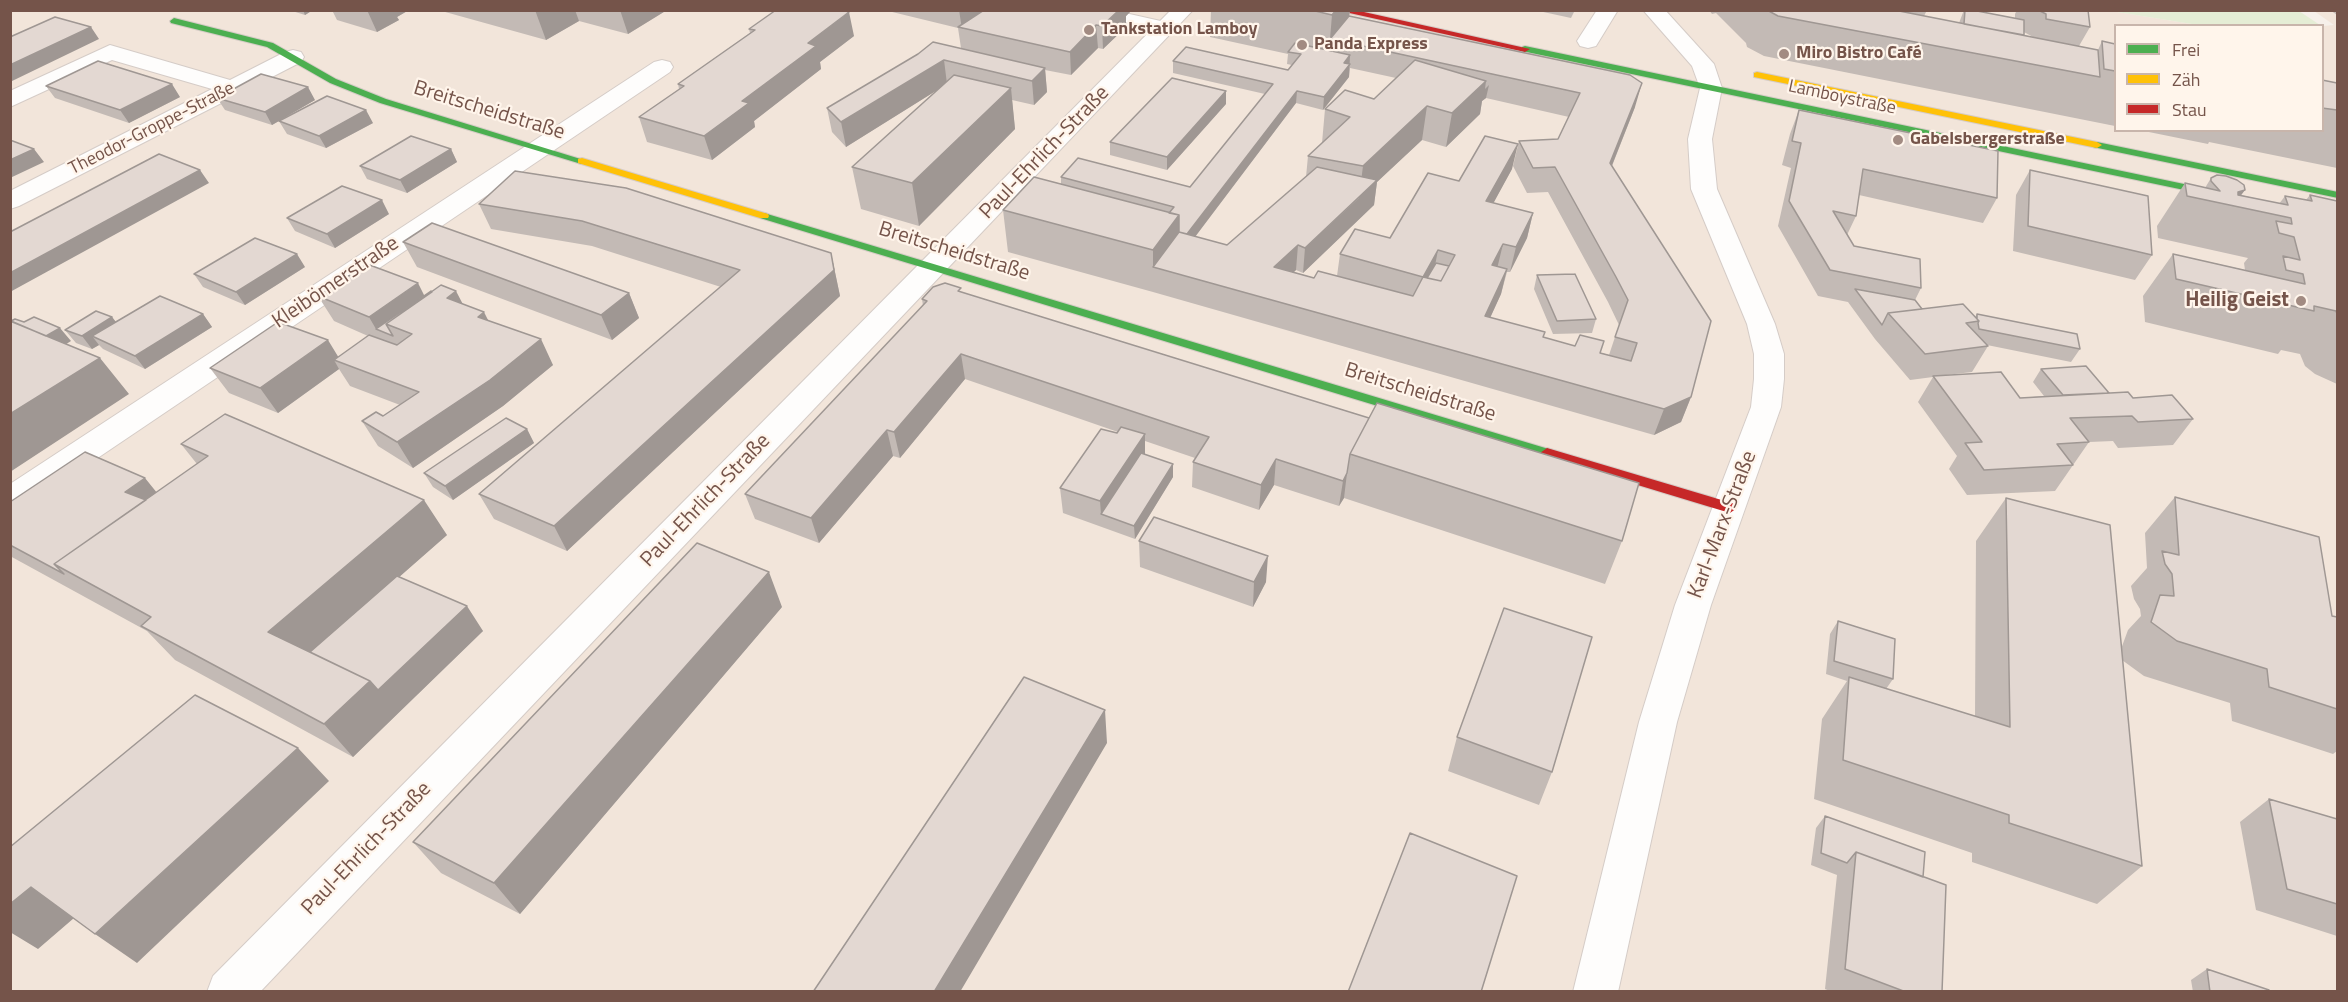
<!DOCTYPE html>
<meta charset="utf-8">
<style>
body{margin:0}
#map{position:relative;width:2348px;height:1002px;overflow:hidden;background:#f6f0ea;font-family:"Titillium Web",sans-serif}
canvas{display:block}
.frame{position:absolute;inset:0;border:12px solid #75544a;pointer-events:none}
.legend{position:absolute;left:2114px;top:24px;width:210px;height:108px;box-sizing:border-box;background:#fff5eb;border:2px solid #c8b5ab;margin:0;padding:8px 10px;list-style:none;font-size:18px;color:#75544a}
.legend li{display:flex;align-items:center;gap:12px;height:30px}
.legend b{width:30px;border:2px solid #c8b5ab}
</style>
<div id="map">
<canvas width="2348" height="1002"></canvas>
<div class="frame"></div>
<ul class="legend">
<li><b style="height:8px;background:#4caf50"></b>Frei</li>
<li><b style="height:8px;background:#ffc107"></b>Zäh</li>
<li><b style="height:8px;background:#c62828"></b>Stau</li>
</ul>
</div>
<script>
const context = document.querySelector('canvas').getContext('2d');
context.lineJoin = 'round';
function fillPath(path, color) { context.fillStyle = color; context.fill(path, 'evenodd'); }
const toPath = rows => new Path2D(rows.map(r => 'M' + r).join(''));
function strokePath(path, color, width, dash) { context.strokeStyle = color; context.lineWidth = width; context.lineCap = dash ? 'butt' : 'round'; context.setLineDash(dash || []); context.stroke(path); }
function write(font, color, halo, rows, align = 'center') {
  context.font = font + ' "Titillium Web",sans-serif'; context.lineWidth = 4.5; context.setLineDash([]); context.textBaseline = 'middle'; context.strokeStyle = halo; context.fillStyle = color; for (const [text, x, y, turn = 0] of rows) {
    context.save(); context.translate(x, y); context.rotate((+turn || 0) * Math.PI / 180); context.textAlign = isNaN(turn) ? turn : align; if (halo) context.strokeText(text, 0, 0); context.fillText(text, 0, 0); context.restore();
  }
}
fillPath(toPath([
 [10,11,2111,11,2198,25,2116,26,2116,130,2322,130,2323,26,2334,25,2314,11,2337,11,2337,991,11,991]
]), '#f2e5da');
fillPath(toPath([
 [2111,11,2299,11,2320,25,2198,25]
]), '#e5edd5');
const lane = toPath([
 [1125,13,1174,24,1176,27,1168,32,1120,21,1117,18,1120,15,1125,13]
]);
const street = toPath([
 [1171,10,1193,10,260,992,207,992,213,976,1171,10],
 [1597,10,1618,10,1596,46,1588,48,1580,46,1577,41,1597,10],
 [1643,10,1665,10,1714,64,1722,88,1712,139,1717,189,1775,324,1784,354,1784,379,1781,407,1711,605,1677,722,1618,992,1573,992,1639,722,1675,605,1751,407,1754,379,1754,354,1747,324,1691,189,1688,139,1700,88,1692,66,1643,10],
 [110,45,230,80,285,52,293,50,301,52,304,57,301,62,241,93,19,206,10,209,10,191,212,89,112,60,10,107,10,91,110,45],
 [662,60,670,62,673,67,670,72,22,509,10,512,10,484,654,62,662,60]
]);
const fast = toPath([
 [174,18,273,43,336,79,386,99,587,161,582,164,578,163,380,103,330,83,267,47,171,23,170,21,174,18],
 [1525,46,2227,193,2232,196,2227,199,1522,51,1522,47,1525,46],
 [2097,142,2338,192,2338,198,2093,147,2093,143,2097,142],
 [764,213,1552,450,1554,453,1547,458,1542,456,760,218,760,214,764,213]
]);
const slow = toPath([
 [1757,72,2097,142,2102,145,2097,148,1754,77,1754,73,1757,72],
 [582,158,768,214,769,216,768,218,760,218,578,163,578,159,582,158]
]);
const jam = toPath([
 [1336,10,1355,10,1530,49,1525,52,1336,10],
 [1547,448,1735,504,1737,508,1730,513,1542,456,1540,453,1547,448]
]);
strokePath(lane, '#d5ccc7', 2);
strokePath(street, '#d5ccc7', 2);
strokePath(fast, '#d6ccc6', 2);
strokePath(slow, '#d6ccc6', 2);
strokePath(jam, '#d6ccc6', 2);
fillPath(lane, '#fefdfc');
fillPath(street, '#fefdfc');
fillPath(fast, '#4caf50');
fillPath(slow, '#ffc107');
fillPath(jam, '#c62828');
fillPath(toPath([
 [289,10,313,10,305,15],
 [332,10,409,10,397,17,399,20,377,32,337,20],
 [438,10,667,10,628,34,579,21,546,40],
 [884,10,1132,10,1126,16,1126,27,1103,49,1098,48,1071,75,1045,70,1047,92,1034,105,1012,100,1015,129,919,226,861,209,852,167,937,90,846,147,832,132,827,108,961,48,958,28],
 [1211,10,1350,10,1349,16,1635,107,1612,166,1691,397,1681,422,1654,435,1153,292,1008,252,1003,210,1061,184,1061,177,1190,187,1265,94,1173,73,1173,61,1288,70,1292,65,1287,64,1288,54,1210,37],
 [1350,68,1396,78,1374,99,1325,109,1322,143,1308,156,1306,177,1227,245,1195,237,1296,103,1323,110,1349,77],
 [1486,98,1569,117,1558,139,1519,141,1513,166,1527,193,1548,192,1608,302,1619,325,1609,355,1544,338,1490,318,1501,294,1507,272,1510,272,1527,238,1533,213,1493,203,1512,169,1459,181,1390,238,1340,254,1337,276,1314,278,1294,272,1296,270,1303,273,1374,205,1377,182,1422,140,1446,147,1480,114,1482,101],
 [1534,10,1575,10,1571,18],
 [1709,10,1927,10,1924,16,1959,23,1964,10,1972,10,2015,18,2015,14,2017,10,2088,10,2090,27,2079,46,2098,50,2102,41,2115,44,2115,126,1764,56,1747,47,1746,43,1716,13,1712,14],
 [2024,32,2033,37,2024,35],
 [2330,10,2337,10,2337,15],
 [749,29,854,36,820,62,821,69,754,121,755,127,712,160,647,142,639,117,679,89,678,84,750,33],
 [2322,80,2337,83,2337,168,2209,142,2208,144,2139,130,2322,130],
 [46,86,180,97,129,123,55,98],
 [217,98,315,100,272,125,225,110],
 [1226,104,1167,170,1110,155,1110,142],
 [1799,110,1997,198,1983,223,1859,195,1856,216,1847,235,1854,246,1921,288,1915,300,1922,309,1975,317,1977,314,2080,349,2071,362,1987,345,1988,346,1972,372,1946,375,2020,398,2044,396,2033,382,2041,369,2109,393,2133,398,2193,419,2173,445,2118,448,2113,441,2089,442,2055,491,1967,495,1949,469,1957,456,1918,402,1933,377,1910,380,1875,339,1848,302,1818,296,1778,226,1791,168,1782,165,1790,134],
 [279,121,373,123,326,148,287,134],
 [451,149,457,162,407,193,367,179,360,166],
 [2030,170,2152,255,2135,280,2013,251,2016,195],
 [2211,178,2241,195,2279,204,2285,196,2306,200,2310,195,2337,201,2337,384,2315,374,2305,366,2300,354,2281,350,2278,354,2145,322,2143,296,2173,254,2245,270,2244,263,2248,258,2158,238,2157,226,2185,183,2205,188],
 [479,204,831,253,840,296,567,551,494,519,479,494,721,287,592,246,491,229],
 [389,214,335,248,295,231,287,218],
 [403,242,629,293,639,318,612,340,417,267],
 [305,267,245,305,203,287,194,274],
 [1537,275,1596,319,1592,333,1553,334,1534,289],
 [962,292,1622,541,1605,584,1344,498,1339,506,1274,485,1259,510,1192,487,1193,462,1195,458,1145,441,1145,455,1173,477,1135,539,1063,513,1060,488,1118,432,965,379,900,458,893,456,819,543,755,519,745,494,923,306,922,299],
 [318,296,424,296,463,304,488,320,553,365,503,406,413,468,378,446,362,421,383,416,400,405,350,386,339,369,278,413,229,393,210,368,338,357,368,336,334,321],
 [203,314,212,327,145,369,103,349,99,345,92,349,76,343,65,330,112,317,116,322],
 [527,429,534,443,453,500,433,487,424,473],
 [181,444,447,535,399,577,483,631,353,757,175,660,147,631,10,556,10,502,157,492,197,464],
 [2175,497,2332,616,2337,617,2337,751,2333,754,2232,721,2230,703,2144,676,2122,660,2142,866,2097,904,1972,862,1972,853,1814,799,1822,719,1847,681,1826,674,1830,634,1838,621,1893,679,1886,689,1975,716,1976,541,2006,498,2121,649,2128,630,2141,616,2140,609,2134,599,2131,586,2147,568,2145,533],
 [1139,541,1266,582,1253,607,1140,567],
 [782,607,520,914,441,873,413,842],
 [1457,737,1552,772,1539,805,1448,771],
 [2269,799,2337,819,2337,936,2256,910,2240,822],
 [1825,816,1923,877,1942,992,1832,992,1825,989,1837,875,1811,865,1816,828],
 [2207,969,2269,992,2193,992,2191,980]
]), '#c3bab5');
fillPath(toPath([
 [303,10,313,10,305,15],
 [367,10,409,10,397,17,399,20,377,32],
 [535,10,575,10,579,21,546,40],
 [620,10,667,10,628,34],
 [959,10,985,10,962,29],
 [1117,10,1132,10,1126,16,1126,27,1103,49,1102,26],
 [1336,10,1350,10,1346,40,1330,39,1328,63,1332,15],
 [849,12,854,36,820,62,821,69,754,121,755,127,712,160,704,136,742,101,808,43],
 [1096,25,1098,48,1071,75,1070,52],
 [91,27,99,39,10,82,10,65],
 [1350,55,1349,77,1323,110,1324,97,1344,63],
 [944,60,947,84,846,147,841,122],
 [1045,68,1047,92,1034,105,1032,81],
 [1486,81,1485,89,1489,85,1486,98,1482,101,1480,114,1446,147,1452,113],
 [1642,83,1635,107,1603,188,1610,163],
 [172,84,180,97,129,123,120,110],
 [308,87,315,100,272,125,265,112],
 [1011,88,1015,129,919,226,912,183],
 [1226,91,1226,104,1167,170,1167,157],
 [1297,91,1296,103,1179,258,1179,244],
 [1427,106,1422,140,1377,182,1374,205,1303,273,1305,248,1359,198,1363,166],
 [366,110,373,123,326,148,319,136],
 [1518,144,1512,169,1481,226,1486,201],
 [34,149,44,162,10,178,10,160],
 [451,149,457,162,407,193,400,180],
 [200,170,209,183,10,292,10,273],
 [2245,190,2233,206,2238,192],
 [382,200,389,214,335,248,327,234],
 [1533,213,1527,238,1510,272,1516,247],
 [1179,215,1179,258,1153,267,1153,292,1153,250],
 [1503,244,1497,269,1492,265],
 [1298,245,1296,270,1272,292,1274,267],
 [1438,250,1433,276,1425,290,1423,277],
 [831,253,840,296,567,551,554,526],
 [297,254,305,267,245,305,236,292],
 [1507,269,1501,294,1479,342,1485,316],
 [418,283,431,309,456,291,469,316,412,334,386,324,376,329,369,317],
 [629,293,639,318,612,340,601,315],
 [484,312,497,338,478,317],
 [203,314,212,327,145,369,135,356],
 [112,317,122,330,92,336,99,345,92,349,82,336],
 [60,328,71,341,44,358,32,344],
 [541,339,553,365,503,406,413,468,397,442],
 [328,340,342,363,334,360,339,369,278,413,260,388],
 [961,354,965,379,900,458,894,432],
 [100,358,129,394,10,472,10,414],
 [1691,397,1681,422,1654,435,1664,409],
 [527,429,534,443,453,500,445,486],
 [887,430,893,456,819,543,811,518],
 [1145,434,1145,460,1101,514,1100,501],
 [1276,459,1274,485,1259,510,1261,485],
 [1173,464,1173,477,1135,539,1134,526],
 [1347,473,1344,498,1339,506,1343,481],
 [145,478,166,504,183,531,125,492],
 [424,500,447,535,308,657,268,632],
 [1268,556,1266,582,1253,607,1254,582],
 [769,572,782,607,520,914,494,883],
 [467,606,483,631,353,757,324,724,370,681],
 [1105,710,1107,743,960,992,934,992],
 [298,748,329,781,137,963,95,934],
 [31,887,74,918,38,949,10,932,10,904]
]), '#9f9793');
const building = toPath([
 [776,10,842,10,849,12,808,43,816,46,742,101,749,103,704,136,639,117,684,86,678,84,755,30,749,29,776,10],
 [984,10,1119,10,1102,26,1096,25,1070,52,958,27,984,10],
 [1311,10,1336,10,1332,15,1311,10],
 [1767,10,1894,10,2098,50,2100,77,1778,16,1767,10],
 [1965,10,1972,10,2024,20,2024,35,1964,24,1965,10],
 [2038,10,2088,10,2090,27,2046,19,2046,14,2038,10],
 [1349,16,1630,75,1642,83,1610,163,1711,321,1691,397,1664,409,1153,267,1179,232,1227,245,1317,167,1377,180,1305,248,1298,245,1274,267,1314,278,1318,271,1413,296,1423,277,1340,254,1355,229,1390,238,1428,173,1459,181,1485,136,1518,144,1486,201,1533,213,1516,247,1503,244,1492,265,1507,269,1485,316,1545,332,1543,337,1575,346,1580,335,1604,341,1600,353,1631,361,1637,343,1615,337,1628,300,1616,277,1555,167,1533,168,1519,141,1558,139,1580,93,1330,39,1349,16],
 [1438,250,1455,255,1441,281,1423,277,1438,250],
 [55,17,91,27,10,65,10,37,55,17],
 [2102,41,2115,44,2115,71,2104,69,2102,41],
 [933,42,1045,68,1032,81,944,60,841,122,827,108,918,54,933,42],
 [1295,43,1350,55,1344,63,1350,64,1324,97,1297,91,1187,234,1179,232,1179,215,1169,213,1174,207,1061,177,1078,158,1190,187,1273,84,1173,61,1186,47,1288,70,1301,54,1288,52,1295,43],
 [1415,60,1486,81,1452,113,1427,106,1363,166,1308,156,1350,117,1325,109,1345,90,1374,99,1415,60],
 [98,61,172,84,120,110,46,86,98,61],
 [261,74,308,87,265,112,217,98,261,74],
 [954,75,1011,88,912,183,852,167,954,75],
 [1172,78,1226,91,1167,157,1110,142,1172,78],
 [2322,80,2337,83,2337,110,2322,108,2322,80],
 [327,96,366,110,319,136,279,121,327,96],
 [1799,110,1998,151,1997,198,1863,169,1856,216,1833,211,1854,246,1920,259,1921,288,1830,270,1789,201,1801,143,1792,141,1799,110],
 [411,136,451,149,400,180,360,166,411,136],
 [10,140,34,149,10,160,10,140],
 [159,154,200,170,10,273,10,232,159,154],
 [2030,170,2148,196,2152,255,2028,226,2030,170],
 [515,171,626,188,831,253,834,270,554,526,479,494,740,270,582,221,479,204,515,171],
 [2217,175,2226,176,2237,180,2244,185,2245,190,2238,192,2238,195,2288,205,2285,196,2312,201,2310,195,2337,201,2337,314,2336,311,2314,306,2314,311,2176,279,2173,254,2305,284,2303,274,2286,270,2283,256,2300,260,2294,237,2279,233,2276,221,2292,224,2291,218,2187,196,2185,183,2220,191,2211,181,2211,178,2217,175],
 [1034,177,1179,215,1153,250,1003,210,1034,177],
 [342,186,382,200,327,234,287,218,342,186],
 [432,223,629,293,601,315,403,242,432,223],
 [255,238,297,254,236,292,194,274,255,238],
 [1436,263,1449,266,1441,281,1427,278,1436,263],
 [367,264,418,283,369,317,318,296,367,264],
 [1575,274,1596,319,1557,321,1537,275,1575,274],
 [945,283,961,288,958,291,1369,418,1350,454,1347,473,1343,481,1276,459,1261,485,1193,462,1209,437,961,354,894,432,887,430,811,518,745,494,927,301,922,299,933,287,945,283],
 [441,285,456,291,447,298,484,312,478,317,541,339,490,380,397,442,362,421,376,412,383,416,419,392,334,360,369,335,397,345,412,334,386,324,441,285],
 [1855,289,1915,300,1922,309,1888,313,1882,325,1855,289],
 [431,291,432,292,386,324,393,336,376,329,431,291],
 [160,296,203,314,135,356,92,336,160,296],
 [1963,304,1979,321,1966,323,1988,346,1925,354,1888,313,1963,304],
 [96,311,112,317,82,336,65,330,96,311],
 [1977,314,2077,334,2080,349,1979,329,1978,323,1979,321,1977,319,1977,314],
 [34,317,60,328,46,336,11,321,15,319,24,322,34,317],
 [10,321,100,358,10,414,10,321],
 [278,322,328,340,260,388,210,368,278,322],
 [2086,366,2109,393,2063,395,2041,369,2086,366],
 [2001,372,2020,398,2128,392,2133,398,2172,395,2193,419,2138,422,2132,416,2070,418,2089,442,2057,444,2073,465,1984,470,1965,443,1982,442,1933,376,2001,372],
 [1377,403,1639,483,1622,541,1350,454,1377,403],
 [225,414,424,500,268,632,370,681,324,724,141,626,151,617,54,564,208,456,181,444,225,414],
 [506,418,527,429,445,486,424,473,506,418],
 [1121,427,1145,434,1100,501,1060,488,1101,429,1117,433,1121,427],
 [85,452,145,478,125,492,146,500,54,564,64,574,10,545,10,502,85,452],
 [1141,453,1173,464,1134,526,1101,514,1141,453],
 [2175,497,2319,537,2332,616,2337,617,2337,709,2269,687,2267,669,2177,641,2151,622,2160,595,2174,596,2172,574,2165,564,2162,551,2179,555,2175,497],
 [2006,498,2110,525,2142,866,2009,823,2009,815,1843,760,1849,677,2010,727,2006,498],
 [1154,517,1268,556,1254,582,1139,541,1154,517],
 [697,543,769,572,494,883,413,842,697,543],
 [397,576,467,606,378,690,370,681,310,652,397,576],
 [1504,608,1592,637,1552,772,1457,737,1504,608],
 [1838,621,1895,639,1893,679,1834,661,1838,621],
 [1024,677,1105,710,934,992,813,992,1024,677],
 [195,695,298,748,95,934,31,887,10,904,10,847,195,695],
 [2269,799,2337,819,2337,904,2287,889,2269,799],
 [1825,816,1925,852,1923,877,1856,852,1847,863,1821,853,1825,816],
 [1410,833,1517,876,1481,992,1348,992,1410,833],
 [1856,852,1946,885,1942,992,1906,992,1845,969,1856,852],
 [2207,969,2269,990,2269,992,2210,992,2207,969]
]);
fillPath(building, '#e3d8d2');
strokePath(building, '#9f9793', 1.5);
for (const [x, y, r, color] of [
 [1089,30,6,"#a28b82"],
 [1302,45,6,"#a28b82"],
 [1784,54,6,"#a28b82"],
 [1898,140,6,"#a28b82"],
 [2301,301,6,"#a28b82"]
]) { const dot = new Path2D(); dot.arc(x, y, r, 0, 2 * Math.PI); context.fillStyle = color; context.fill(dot); strokePath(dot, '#fff5eb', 2); }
write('bold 18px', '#75544a', '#fff5eb', [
 ["Tankstation Lamboy",1101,30],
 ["Panda Express",1314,45],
 ["Miro Bistro Café",1796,54],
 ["Gabelsbergerstraße",1910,140]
], 'left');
write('18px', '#75544a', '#fff5eb', [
 ["Lamboystraße",1842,98,12],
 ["Theodor-Groppe-Straße",152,129,-27]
]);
write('21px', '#75544a', '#fff5eb', [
 ["Breitscheidstraße",489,111,17],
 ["Paul-Ehrlich-Straße",1045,153,-46],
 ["Breitscheidstraße",954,252,17],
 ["Kleibömerstraße",336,283,-34],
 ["Breitscheidstraße",1420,393,17],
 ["Paul-Ehrlich-Straße",706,501,-46],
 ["Karl-Marx-Straße",1723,525,-69],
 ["Paul-Ehrlich-Straße",367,849,-46]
]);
write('bold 21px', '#75544a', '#fff5eb', [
 ["Heilig Geist",2289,301]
], 'right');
</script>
